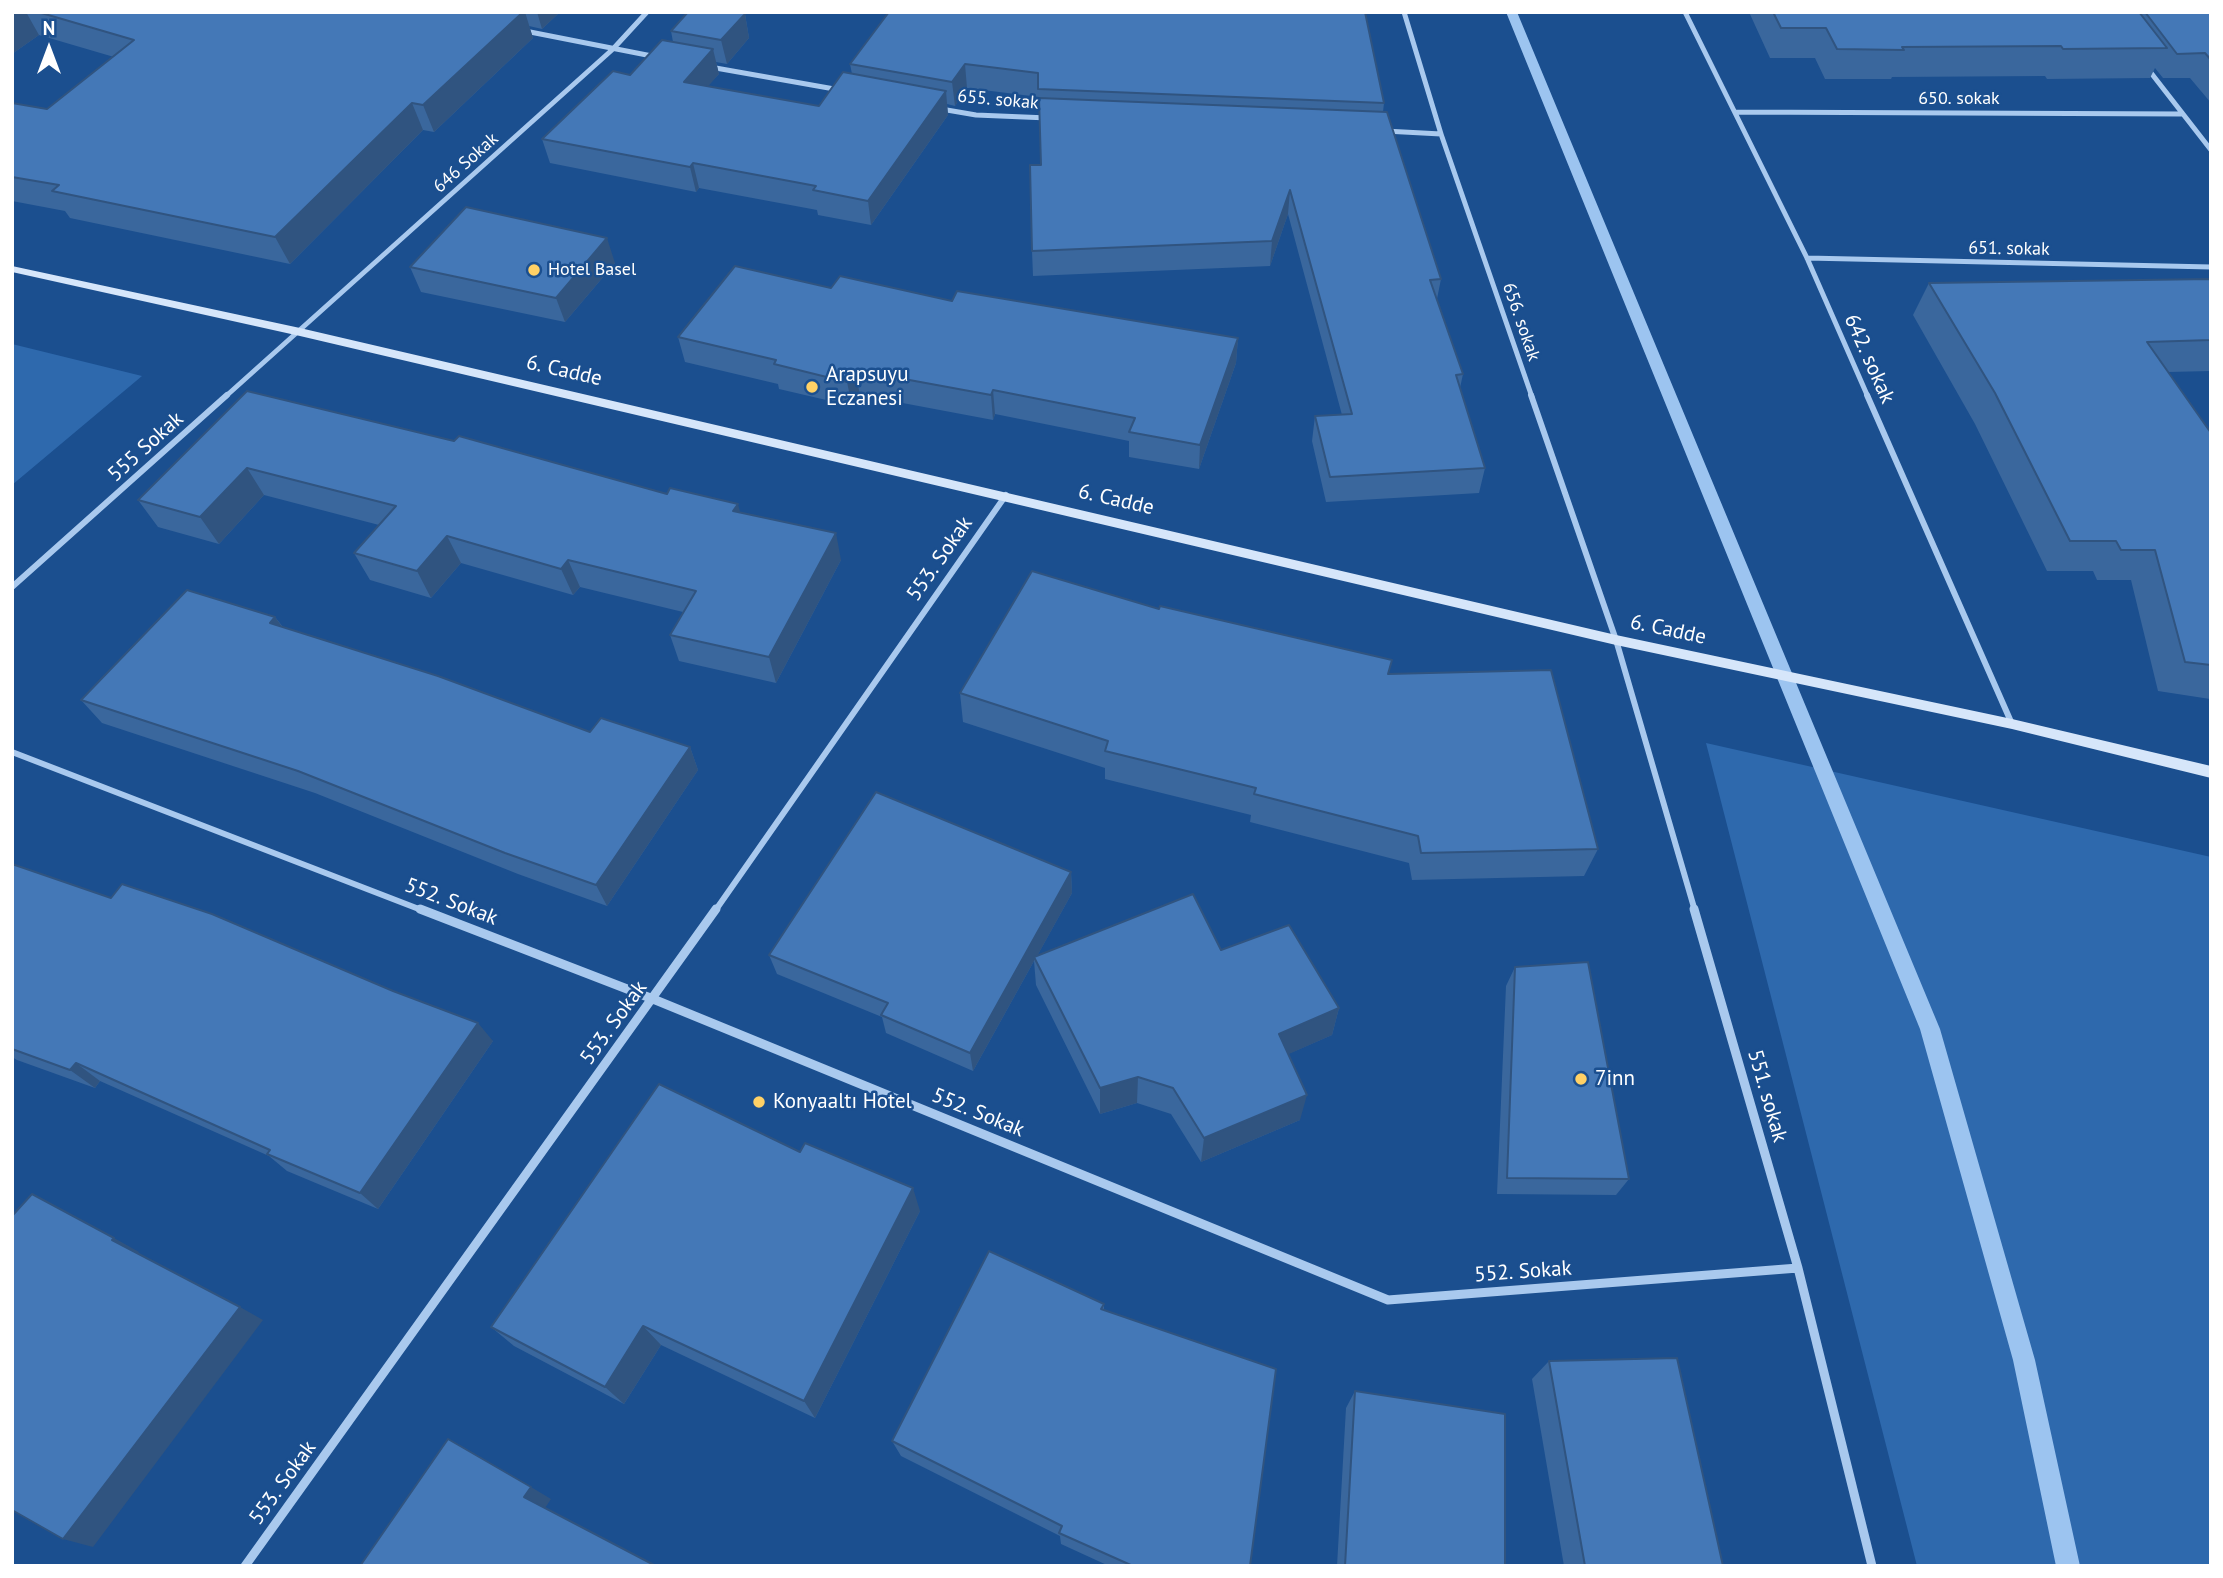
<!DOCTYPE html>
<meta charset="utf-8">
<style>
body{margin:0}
#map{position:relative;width:2223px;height:1578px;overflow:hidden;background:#1b4f8f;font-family:"PT Sans",sans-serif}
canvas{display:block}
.frame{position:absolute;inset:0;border:14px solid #fff;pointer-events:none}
.north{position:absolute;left:14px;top:14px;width:70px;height:70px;-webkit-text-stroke:5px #1b4f8f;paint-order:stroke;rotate:0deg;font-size:19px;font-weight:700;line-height:28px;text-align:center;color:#fff}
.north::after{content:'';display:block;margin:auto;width:24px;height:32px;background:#fff;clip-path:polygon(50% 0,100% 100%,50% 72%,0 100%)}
</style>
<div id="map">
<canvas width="2223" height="1578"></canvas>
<div class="frame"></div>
<div class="north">N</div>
</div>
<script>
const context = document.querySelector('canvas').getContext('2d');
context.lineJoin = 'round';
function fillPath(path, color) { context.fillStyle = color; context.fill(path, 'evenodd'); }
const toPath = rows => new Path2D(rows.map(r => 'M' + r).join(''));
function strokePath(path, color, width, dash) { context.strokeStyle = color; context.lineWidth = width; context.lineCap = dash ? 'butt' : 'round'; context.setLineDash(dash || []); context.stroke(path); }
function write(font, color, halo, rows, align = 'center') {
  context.font = font + ' "PT Sans",sans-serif'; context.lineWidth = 5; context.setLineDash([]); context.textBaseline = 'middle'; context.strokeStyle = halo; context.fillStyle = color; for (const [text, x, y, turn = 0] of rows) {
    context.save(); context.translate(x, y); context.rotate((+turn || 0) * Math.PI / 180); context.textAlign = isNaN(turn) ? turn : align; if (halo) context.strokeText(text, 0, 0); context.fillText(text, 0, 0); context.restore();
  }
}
fillPath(toPath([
 [12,344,142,376,12,485],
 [1706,743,2211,857,2211,1566,1917,1566]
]), '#2e69ad');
fillPath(toPath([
 [1506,12,1517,12,1940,1029,2035,1360,2080,1566,2056,1566,2013,1360,1920,1029,1506,12]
]), '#9cc4f0');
strokePath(toPath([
 [1404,12,1441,134,1532,397],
 [1685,12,1807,258,1868,397],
 [525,31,657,57],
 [710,67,840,90],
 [2148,69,2211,150],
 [941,109,976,115,1048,118],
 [1735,112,2182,114],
 [1385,131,1441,134],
 [1807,258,2211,267],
 [225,397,613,49,647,12]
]), '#a9c9ee', 5);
strokePath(toPath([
 [1531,395,1616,640,1695,911],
 [1867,395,2012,724],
 [12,587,227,395],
 [12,752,424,911],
 [715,911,1006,495]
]), '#a9c9ee', 6);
strokePath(toPath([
 [420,909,653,999,1388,1300,1798,1268],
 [1694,909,1798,1268,1872,1566],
 [245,1566,716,909]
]), '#a9c9ee', 9);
fillPath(toPath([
 [12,266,300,328,1616,635,2012,719,2211,766,2211,778,2012,729,1616,645,300,336,12,272,12,266]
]), '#d6e6fa');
fillPath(toPath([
 [12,12,560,12,542,29,529,26,533,38,434,132,423,130,290,264,70,218,65,211,12,201,12,103,47,109,114,57,39,35,12,54],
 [889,12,1384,103,1383,112,1441,279,1437,299,1463,374,1460,388,1485,468,1479,493,1326,502,1312,441,1315,416,1342,415,1288,214,1270,266,1033,276,1032,251,1041,165,1039,97,967,88,955,106,947,104,948,115,871,225,818,215,817,210,699,188,696,192,550,163,542,139,673,42,671,31,745,14,749,38,727,64,716,62,719,74,707,86,819,106,852,74,850,64],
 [1749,12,2211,12,2211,103,2190,78,2163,78,2155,68,2150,78,2047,79,2045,76,1892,77,1891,79,1825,79,1815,58,1770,58],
 [615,263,565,322,421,292,410,267],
 [2211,279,2211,371,2168,372,2211,433,2211,700,2210,699,2158,691,2131,580,2097,580,2093,571,2047,571,1975,424,1913,315,1929,283],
 [831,288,952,301,1238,338,1236,363,1199,469,1129,457,1129,441,995,414,993,420,860,395,852,406,779,389,778,384,685,362,678,337],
 [247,391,667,494,740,513,841,560,776,683,679,661,670,635,683,612,580,587,573,595,461,563,431,598,370,580,354,553,379,525,264,495,219,544,158,527,138,500],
 [1159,609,1388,674,1598,849,1584,876,1412,880,1409,863,1250,822,1251,815,1105,779,1105,768,963,722,960,693],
 [275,617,283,627,590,732,690,747,698,770,607,906,518,874,315,793,102,723,81,700],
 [12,864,493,1041,378,1209,287,1171,269,1156,100,1081,95,1088,17,1060,12,1057],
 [1071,872,1072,893,1037,956,1221,950,1339,1008,1332,1035,1288,1054,1300,1120,1201,1162,1171,1114,1137,1103,1100,1114,1036,985,1034,961,973,1071,886,1033,882,1017,777,974,769,955],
 [1515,967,1629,1179,1616,1195,1497,1194,1506,986],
 [920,1211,815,1418,661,1345,624,1404,514,1346,491,1327],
 [1104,1304,1104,1310,1250,1566,1109,1566,1061,1544,1060,1536,901,1456,892,1441],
 [1549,1361,1723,1566,1564,1566,1532,1379],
 [1355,1391,1505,1566,1337,1566,1346,1408]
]), '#3a679d');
fillPath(toPath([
 [17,12,26,12,39,35,12,54,12,15],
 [523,12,525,12,533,38,434,132,423,105],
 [537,12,560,12,542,29],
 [745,14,749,38,727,64,721,40],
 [713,49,719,74,690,107,684,82],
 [965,64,967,88,955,106,952,82],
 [946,91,948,115,871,225,868,201],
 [412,103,423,130,290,264,275,237],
 [693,163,699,188,696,192,690,167],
 [1290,190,1288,214,1270,266,1272,241],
 [607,238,615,263,565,322,556,298],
 [1238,338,1236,363,1199,469,1200,445],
 [855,370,860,395,852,406,847,382],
 [993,390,995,414,993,420,991,395],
 [247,468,264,495,219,544,200,517],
 [738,504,745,531,733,511],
 [836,533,841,560,776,683,769,657],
 [447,536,461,563,431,598,417,571],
 [568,560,580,587,573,595,561,569],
 [275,617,292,640,270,623],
 [690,747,698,770,607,906,596,885],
 [1071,872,1072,893,1035,960,1034,957,1034,961,973,1071,970,1053],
 [1339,1008,1332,1035,1273,1061,1279,1034],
 [478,1023,493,1041,378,1209,360,1193],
 [76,1063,100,1081,95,1088,70,1070],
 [1138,1077,1137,1103,1100,1114,1100,1088],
 [1307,1095,1300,1120,1201,1162,1204,1138],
 [913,1188,920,1211,815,1418,804,1401],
 [114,1238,139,1252,137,1255,112,1240],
 [240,1307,263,1320,93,1547,63,1539],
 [643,1326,661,1345,624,1404,605,1387],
 [531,1487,551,1499,545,1508,524,1497]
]), '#305480');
const building = toPath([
 [38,12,523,12,423,105,412,103,275,237,52,191,59,185,12,177,12,103,47,109,134,40,38,12],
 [688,12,743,12,745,14,721,40,671,31,688,12],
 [889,12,1365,12,1384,103,1038,89,1038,73,965,64,952,82,850,64,889,12],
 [1773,12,2139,12,2167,48,2063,49,2061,46,1902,47,1904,50,1837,49,1826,28,1781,28,1773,12],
 [2145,12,2211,12,2211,60,2205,53,2177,54,2145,12],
 [662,40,713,49,684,82,819,106,843,72,946,91,868,201,813,190,816,186,693,163,690,167,542,139,613,71,630,75,662,40],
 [1039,98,1387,112,1441,279,1430,280,1463,374,1456,375,1485,468,1330,477,1315,416,1352,414,1290,190,1272,241,1032,251,1030,165,1041,165,1039,98],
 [466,207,607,238,556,298,410,267,466,207],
 [735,266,831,288,840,276,952,301,957,291,1238,338,1200,445,1129,432,1135,418,993,390,991,395,855,370,847,382,774,364,776,360,678,337,735,266],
 [2211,279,2211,340,2147,342,2211,433,2211,665,2185,662,2155,550,2121,550,2116,541,2070,541,1995,393,1929,283,2211,279],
 [247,391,454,441,459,436,667,494,670,488,738,504,733,511,836,533,769,657,670,635,696,591,568,560,561,569,447,536,417,571,354,553,396,506,247,468,200,517,138,500,247,391],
 [1032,571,1159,609,1160,606,1392,660,1388,674,1551,670,1598,849,1421,853,1418,836,1254,794,1256,788,1105,751,1108,741,960,693,1032,571],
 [187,590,275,617,270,623,438,676,590,732,601,718,690,747,596,885,505,853,298,771,81,700,187,590],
 [876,792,1071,872,970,1053,881,1015,888,1003,769,955,876,792],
 [12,864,111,898,122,884,212,914,393,991,478,1023,360,1193,267,1154,270,1150,76,1063,70,1070,12,1049,12,864],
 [1193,894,1221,950,1289,925,1339,1008,1279,1034,1307,1095,1204,1138,1173,1088,1138,1077,1100,1088,1034,957,1193,894],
 [1588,962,1629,1179,1507,1178,1515,967,1588,962],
 [659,1084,800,1152,805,1143,913,1188,804,1401,643,1326,605,1387,491,1327,659,1084],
 [32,1194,114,1238,112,1240,240,1307,63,1539,12,1510,12,1216,32,1194],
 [989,1251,1104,1304,1101,1309,1276,1369,1250,1566,1133,1566,1059,1533,1062,1526,892,1441,989,1251],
 [1677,1358,1723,1566,1585,1566,1549,1361,1677,1358],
 [1355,1391,1505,1414,1505,1566,1345,1566,1355,1391],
 [448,1439,531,1487,524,1497,656,1566,360,1566,448,1439]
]);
fillPath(building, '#4478b7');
strokePath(building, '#305480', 2);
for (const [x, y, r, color] of [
 [534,270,7,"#ffd166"],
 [812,387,7,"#ffd166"],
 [1581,1079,7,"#ffd166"],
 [759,1102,7,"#ffd166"]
]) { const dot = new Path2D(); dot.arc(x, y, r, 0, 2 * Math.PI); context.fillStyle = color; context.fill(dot); strokePath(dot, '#1b4f8f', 2.5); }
write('18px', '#fff', '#1b4f8f', [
 ["650. sokak",1959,99],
 ["655. sokak",998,100,5],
 ["646 Sokak",466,163,-42],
 ["651. sokak",2009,249,1],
 ["656. sokak",1521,322,71]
]);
write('18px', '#fff', '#1b4f8f', [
 ["Hotel Basel",548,270]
], 'left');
write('21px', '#fff', '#1b4f8f', [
 ["642. sokak",1869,359,66],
 ["6. Cadde",564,371,13],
 ["555 Sokak",146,447,-42],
 ["6. Cadde",1116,500,13],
 ["553. Sokak",940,559,-55],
 ["6. Cadde",1668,630,12],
 ["552. Sokak",451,902,21],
 ["553. Sokak",614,1023,-54],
 ["551. sokak",1767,1096,74],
 ["552. Sokak",978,1113,22],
 ["552. Sokak",1523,1272,-4],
 ["553. Sokak",283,1483,-54]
]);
write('21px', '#fff', '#1b4f8f', [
 ["Arapsuyu",826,375],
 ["Eczanesi",826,399],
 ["7inn",1595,1079],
 ["Konyaaltı Hotel",773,1102]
], 'left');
</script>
